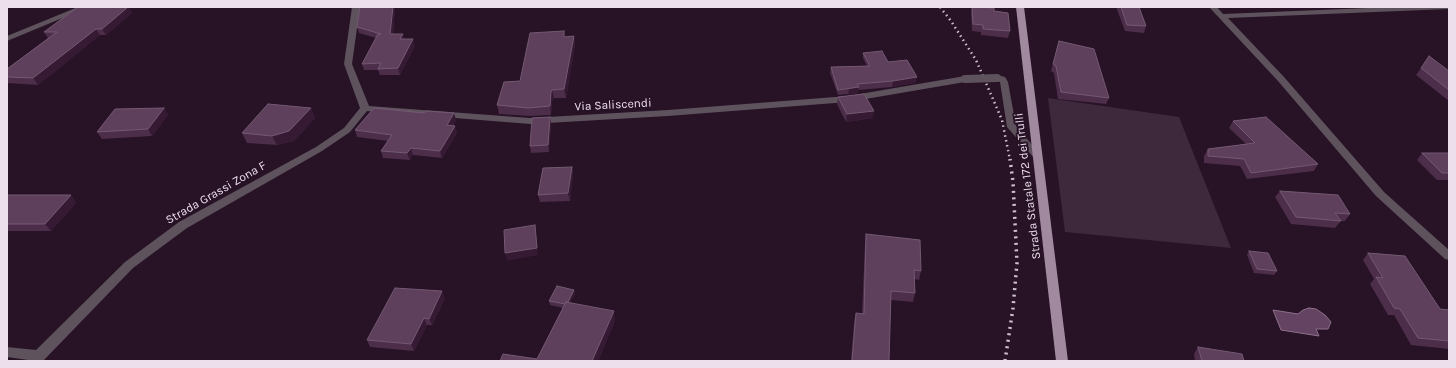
<!DOCTYPE html>
<style>
body{margin:0}
#map{position:relative;width:1456px;height:368px;overflow:hidden;background:#271226;font-family:Karla,sans-serif}
canvas{display:block}
.frame{position:absolute;inset:0;border:8px solid #eedfec;pointer-events:none}
</style>
<div id="map">
<canvas width="1456" height="368"></canvas>
<div class="frame"></div>
</div>
<script>
const context = document.querySelector('canvas').getContext('2d');
context.lineJoin = 'round';
function fillPath(path, color) { context.fillStyle = color; context.fill(path, 'evenodd'); }
const toPath = rows => new Path2D(rows.map(r => 'M' + r).join(''));
function strokePath(path, color, width, dash) { context.strokeStyle = color; context.lineWidth = width; context.lineCap = dash ? 'butt' : 'round'; context.setLineDash(dash || []); context.stroke(path); }
function write(font, color, halo, rows, align = 'center') {
  context.font = font + ' Karla,sans-serif'; context.lineWidth = 4; context.setLineDash([]); context.textBaseline = 'middle'; context.strokeStyle = halo; context.fillStyle = color; for (const [text, x, y, turn = 0] of rows) {
    context.save(); context.translate(x, y); context.rotate((+turn || 0) * Math.PI / 180); context.textAlign = isNaN(turn) ? turn : align; if (halo) context.strokeText(text, 0, 0); context.fillText(text, 0, 0); context.restore();
  }
}
fillPath(toPath([
 [1048,98,1179,117,1231,248,1065,232]
]), '#3d293b');
const water = toPath([
 [1309,308,1316,309,1325,315,1331,322,1328,329,1316,329,1319,336,1281,330,1273,310,1298,314,1303,310,1309,308]
]);
fillPath(water, '#644262');
strokePath(water, '#8d718b', 1);
fillPath(toPath([
 [78,7,89,7,7,41,7,36,78,7],
 [352,7,360,7,352,64,369,106,530,118,668,110,848,96,965,76,969,79,965,82,848,102,668,116,530,124,367,111,350,132,322,151,187,228,133,268,44,360,28,361,28,360,7,357,7,347,36,350,125,262,179,222,316,147,344,128,360,108,344,64,352,7],
 [1209,7,1217,7,1223,14,1392,7,1449,7,1449,9,1228,18,1284,77,1384,192,1449,250,1449,260,1445,259,1376,196,1278,81,1209,7],
 [997,75,1005,77,1008,82,1016,126,1040,154,1042,156,1040,158,1034,158,1007,127,1000,82,993,78,997,75]
]), '#5e525d');
fillPath(toPath([
 [1016,7,1024,7,1068,361,1056,361,1016,7]
]), '#a18a9f');
strokePath(toPath([
 [940,7,951,21,976,60,1002,120,1010,160]
]), '#cfc0ce', 2.5, [1.5, 3.5]);
strokePath(toPath([
 [1005,361,1013,308,1017,263,1013,182,1010,159]
]), '#cfc0ce', 3.5, [2, 4.5]);
strokePath(toPath([
 [965,79,997,78]
]), '#5e525d', 8);
fillPath(toPath([
 [78,7,129,7,132,13,106,35,100,35,38,85,7,83,7,69,48,38,44,32],
 [972,7,994,11,1010,31,1008,38,981,35,981,32,972,31,971,13],
 [1116,7,1139,7,1146,26,1144,33,1125,31],
 [395,8,393,34,405,39,415,46,400,75,380,75,378,70,364,70,362,64,376,38,359,33,357,27],
 [574,36,575,45,566,98,554,98,552,101,551,115,530,116,499,114,497,105,565,37],
 [1059,41,1109,98,1106,104,1058,99,1054,73,1051,71],
 [863,53,888,62,917,77,915,83,892,87,858,90,858,93,838,95,830,73,831,67,867,66,863,58],
 [1421,68,1449,71,1449,101,1416,75],
 [838,97,873,118,846,122,837,104],
 [164,108,168,115,152,136,102,139,97,132],
 [311,108,315,118,294,141,277,145,247,143,242,133],
 [550,117,551,124,549,152,531,153,530,146],
 [456,120,453,126,457,133,442,158,413,155,410,160,383,158,381,151,388,141,357,137,355,130],
 [1233,121,1318,164,1314,171,1247,179,1240,166,1204,163,1204,156,1208,149,1246,144,1229,128],
 [1422,153,1449,153,1449,180,1437,180,1417,160],
 [572,167,573,175,570,201,540,202,538,195],
 [1280,191,1350,214,1345,221,1341,221,1335,228,1291,224,1275,197],
 [7,195,71,195,76,203,51,231,7,231],
 [866,234,921,271,919,280,915,279,915,293,913,302,891,300,889,361,851,361,854,322,856,313,862,314,865,243],
 [1249,251,1277,271,1274,275,1254,273,1247,255],
 [1368,253,1440,309,1449,310,1449,349,1411,345,1394,315,1388,315,1370,284,1374,279,1363,260],
 [574,290,575,294,570,302,615,321,598,361,500,361,537,359,563,308,550,305,549,301],
 [445,298,432,325,427,325,414,351,370,347,367,340],
 [1198,347,1244,361,1195,361,1194,354]
]), '#4c2d4a');
fillPath(toPath([
 [128,7,129,7,132,13,106,35,102,29],
 [393,7,395,8,392,40,390,34],
 [96,29,100,35,38,85,33,78],
 [403,34,405,40,400,39],
 [574,36,575,45,566,98,564,89],
 [413,39,415,46,400,75,398,68],
 [917,77,915,83,892,87,893,81],
 [859,87,858,93,848,95,849,89],
 [552,90,554,98,552,101,551,115,550,106,551,92],
 [164,108,168,115,152,136,148,129],
 [311,108,315,118,294,141,277,145,272,136],
 [874,111,873,118,846,122,847,114],
 [454,113,456,120,449,132,447,125],
 [550,117,551,124,549,152,548,145],
 [455,126,457,133,442,158,440,151],
 [411,148,413,155,410,160,407,153],
 [572,167,573,175,570,201,568,193],
 [71,195,76,203,51,231,45,224],
 [535,225,536,232,538,255,507,261,505,253],
 [574,290,575,294,567,309,566,305],
 [442,291,445,298,432,325,429,319],
 [614,311,615,321,598,361,592,361],
 [424,318,427,325,414,351,411,344]
]), '#361a34');
const building = toPath([
 [78,7,128,7,102,29,96,29,33,78,7,77,7,69,57,32,44,32,78,7],
 [360,7,393,7,390,34,403,34,400,39,413,39,398,68,378,69,381,63,362,64,378,34,381,34,357,27,360,7],
 [972,7,994,8,994,11,1008,13,1010,31,983,29,983,25,973,24,972,7],
 [1121,7,1139,7,1146,26,1127,25,1121,7],
 [564,31,564,37,574,36,564,89,552,90,551,92,550,106,528,108,497,105,504,82,520,81,530,33,564,31],
 [1059,41,1094,49,1109,98,1061,92,1056,66,1053,64,1059,41],
 [882,51,888,62,907,60,917,77,893,81,857,84,859,87,838,90,831,67,870,66,863,53,882,51],
 [1429,56,1449,71,1449,90,1421,68,1429,56],
 [864,94,874,111,847,114,838,97,864,94],
 [268,104,311,108,289,131,272,136,242,133,268,104],
 [164,108,148,129,97,132,115,109,164,108],
 [374,108,424,113,427,111,454,113,447,125,455,126,440,151,411,148,407,153,381,151,392,135,355,130,374,108],
 [550,117,548,145,530,146,532,118,550,117],
 [1266,117,1318,164,1251,173,1244,159,1208,156,1208,149,1255,143,1233,121,1266,117],
 [1422,153,1449,153,1449,173,1442,173,1422,153],
 [572,167,568,193,538,195,543,168,572,167],
 [1280,191,1338,195,1350,214,1335,213,1341,221,1296,217,1280,191],
 [7,195,71,195,45,224,7,224,7,195],
 [535,225,537,248,505,253,504,230,535,225],
 [866,234,920,240,921,271,914,270,915,293,891,291,889,361,852,361,856,313,864,314,866,234],
 [1249,251,1268,253,1277,271,1257,269,1249,251],
 [1368,253,1405,256,1440,309,1449,310,1449,341,1418,338,1400,309,1394,308,1376,277,1383,278,1368,253],
 [557,286,574,290,568,302,566,302,565,304,549,301,557,286],
 [395,288,442,291,429,319,424,318,411,344,367,340,395,288],
 [566,302,614,311,592,361,500,361,503,354,537,359,566,302],
 [1198,347,1242,354,1244,361,1202,361,1198,347]
]);
fillPath(building, '#5e405c');
strokePath(building, '#745972', 1);
write('12px', '#eedfec', '#271226', [
 ["Via Saliscendi",613,105,-3],
 ["Strada Statale 172 dei Trulli",1028,186,-97],
 ["Strada Grassi Zona F",216,193,-30]
]);
</script>
